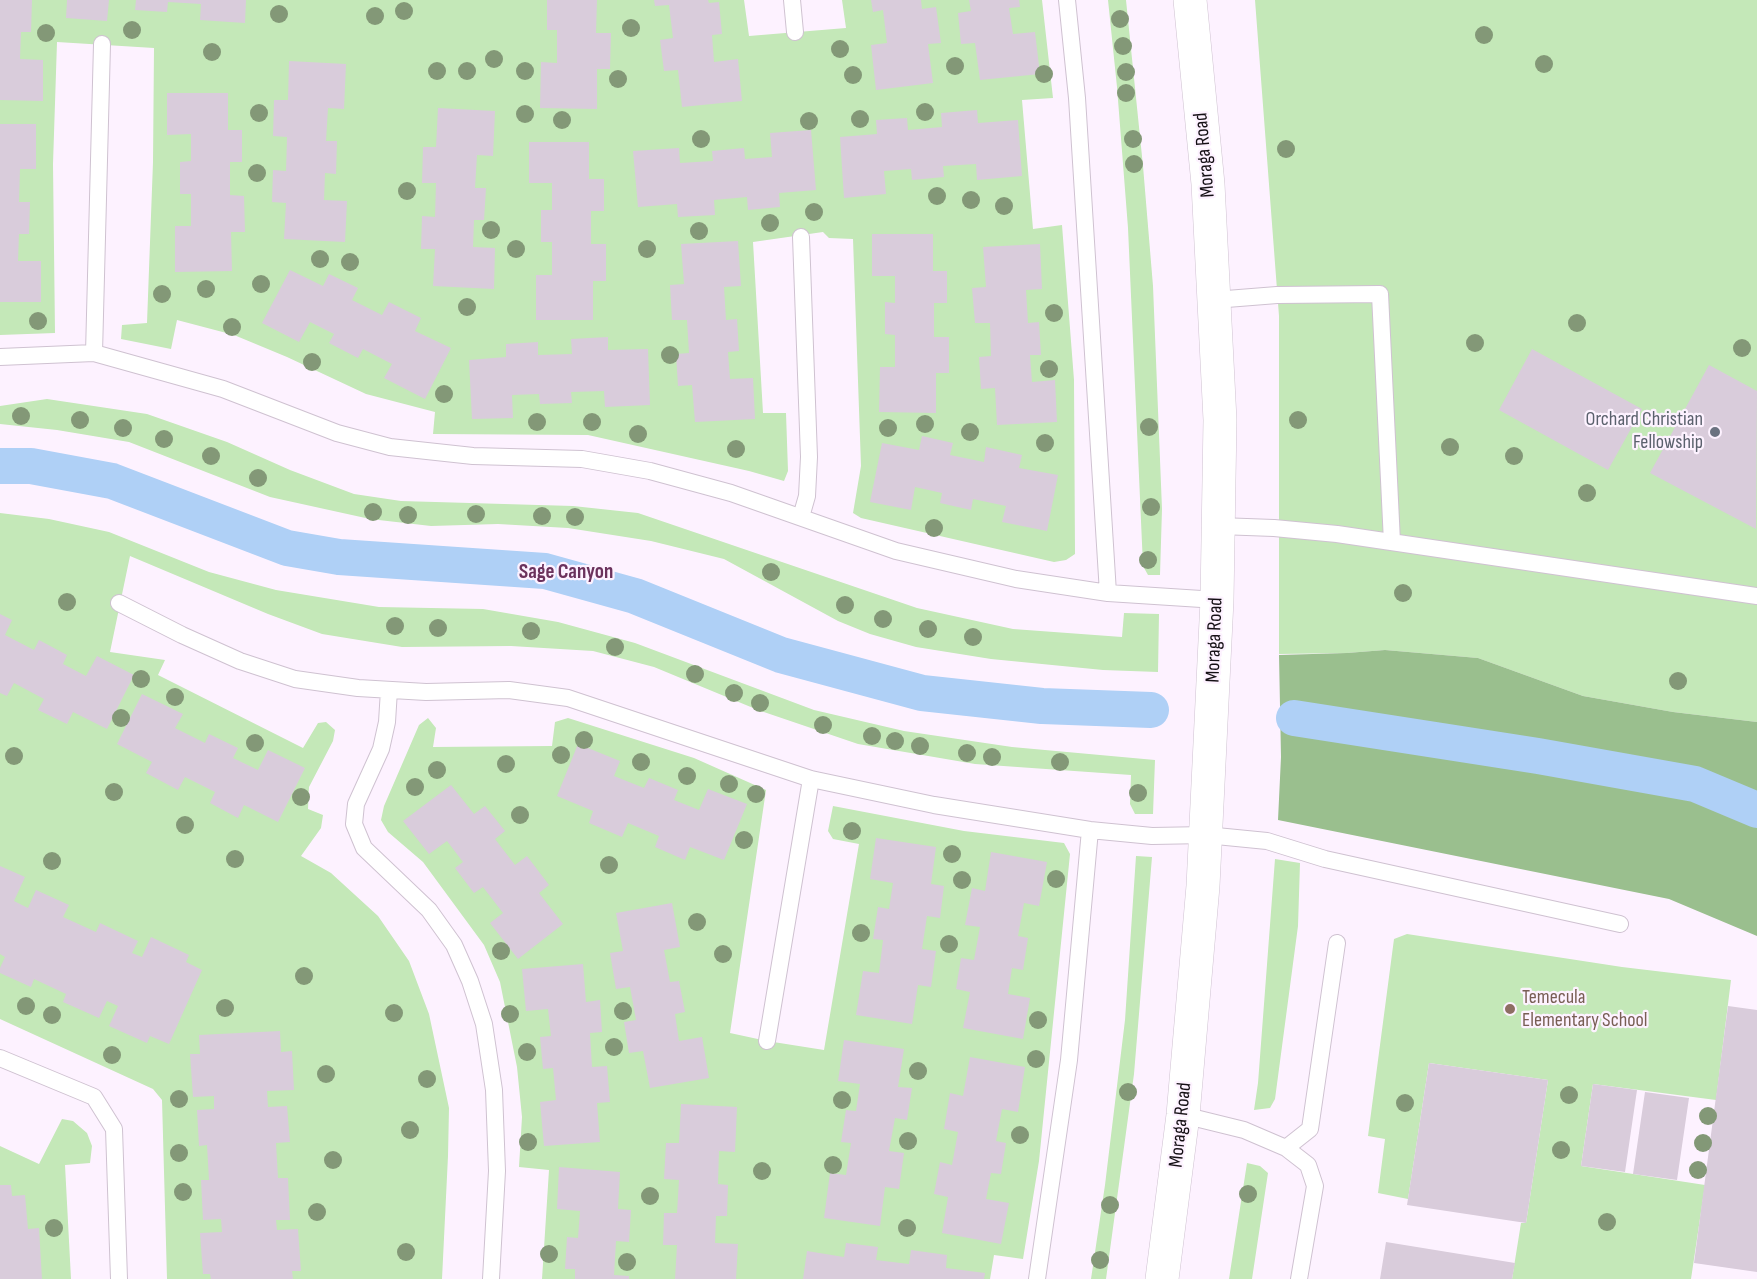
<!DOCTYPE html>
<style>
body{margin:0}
canvas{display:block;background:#fdf2ff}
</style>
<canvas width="1757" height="1279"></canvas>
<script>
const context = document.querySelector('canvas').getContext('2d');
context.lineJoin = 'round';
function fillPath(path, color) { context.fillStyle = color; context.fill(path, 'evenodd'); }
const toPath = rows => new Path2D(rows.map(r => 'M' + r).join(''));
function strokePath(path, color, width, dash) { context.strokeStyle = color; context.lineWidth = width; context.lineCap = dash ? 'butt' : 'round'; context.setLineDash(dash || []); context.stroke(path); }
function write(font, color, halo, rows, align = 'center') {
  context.font = font + ' "Sofia Sans Condensed",sans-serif'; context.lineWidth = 4.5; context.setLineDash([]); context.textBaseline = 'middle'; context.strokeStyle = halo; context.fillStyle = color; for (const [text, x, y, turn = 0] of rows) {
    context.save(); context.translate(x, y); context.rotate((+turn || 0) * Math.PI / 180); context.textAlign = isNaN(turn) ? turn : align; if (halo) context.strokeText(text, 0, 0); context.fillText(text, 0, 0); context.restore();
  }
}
fillPath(toPath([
 [0,0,744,0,749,36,846,28,842,0,1042,0,1053,98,1022,100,1033,229,1062,225,1074,380,1075,554,1066,560,1054,562,861,518,853,513,861,466,853,239,829,238,823,232,753,242,763,413,786,413,788,471,784,481,749,471,588,435,433,434,435,412,366,394,287,357,234,335,177,320,171,349,121,339,122,325,147,323,153,162,154,48,57,42,53,164,55,333,0,335],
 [1108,0,1126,0,1143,166,1153,286,1162,509,1160,575,1148,575,1143,566,1128,228,1117,87],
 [1255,0,1757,0,1757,722,1673,712,1583,696,1478,658,1385,650,1347,653,1279,654,1279,316],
 [47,399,147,414,227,442,290,470,354,494,401,501,573,506,638,513,917,608,1013,629,1122,637,1124,613,1159,614,1158,672,1103,670,991,659,916,647,870,634,838,621,724,559,651,541,568,528,498,524,431,526,370,519,270,497,129,442,57,430,0,424,0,406],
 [0,513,49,519,109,532,209,572,276,590,379,607,483,609,558,622,635,643,814,710,904,731,1012,747,1155,760,1153,814,1135,814,1130,804,1131,775,975,764,858,744,758,710,654,667,593,651,511,646,402,647,322,634,268,614,130,556,110,652,165,660,158,675,303,748,318,723,326,722,335,730,333,741,309,787,308,809,323,815,321,828,301,856,331,873,378,916,409,961,429,1014,449,1108,448,1156,442,1279,167,1279,162,1100,153,1089,0,1019],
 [428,718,436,728,433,747,552,746,555,722,568,718,694,758,766,790,730,1033,767,1041,824,1050,859,844,833,839,828,831,833,806,964,831,1064,843,1070,854,1039,1161,1023,1259,994,1255,990,1279,542,1279,549,1170,519,1167,522,1117,517,1067,500,982,484,945,423,862,388,832,381,820,384,806,419,725],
 [1136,856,1152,857,1134,1074,1106,1279,1091,1279,1105,1185,1125,1020],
 [1275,859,1300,863,1298,926,1275,1099,1270,1108,1254,1110,1258,1083],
 [1407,934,1622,967,1731,980,1716,1100,1593,1084,1581,1166,1705,1185,1691,1279,1512,1279,1521,1223,1526,1223,1548,1080,1429,1063,1408,1199,1378,1193,1385,1139,1368,1136,1394,939],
 [62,1119,73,1121,87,1133,92,1146,90,1163,65,1165,71,1279,0,1279,0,1146,39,1164],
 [1247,1163,1260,1166,1268,1173,1252,1279,1229,1279]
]), '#c4e8b8');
fillPath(toPath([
 [1385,650,1478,658,1583,696,1673,712,1757,722,1757,936,1669,899,1278,820,1281,757,1279,655,1347,653]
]), '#9abf8e');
strokePath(toPath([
 [0,466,31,466,112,481,287,548,339,557,545,571,635,596,781,655,922,693,1042,706,1151,710],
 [1294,718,1538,756,1695,784,1757,810]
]), '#afd0f6', 36);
fillPath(toPath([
 [0,0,32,0,31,32,21,32,20,59,43,60,43,101,0,100],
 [67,0,109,0,107,21,66,18],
 [136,0,246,0,245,23,200,20,201,4,168,2,167,12,135,10],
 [547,0,597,0,596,33,611,33,610,69,597,69,597,109,540,108,541,62,557,63,557,30,547,30],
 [654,0,708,0,709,3,719,2,722,34,712,35,714,62,738,59,742,101,682,107,678,70,664,71,660,40,673,38,669,5,655,6],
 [871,0,921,0,922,9,936,7,941,43,928,44,933,83,876,90,871,45,887,43,883,10,873,12],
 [969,0,1019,0,1020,7,1009,8,1013,34,1035,32,1040,74,980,80,975,43,961,44,958,13,971,11],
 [289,61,346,64,344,109,328,108,326,141,337,141,336,174,325,173,324,200,347,201,345,242,284,239,286,203,272,202,273,170,286,171,287,137,273,136,274,100,288,100],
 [167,93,228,93,228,130,242,130,242,162,230,162,230,195,244,196,245,232,231,232,232,271,175,272,175,226,191,226,191,194,180,194,180,162,191,161,191,134,167,135],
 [438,108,495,111,493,156,477,155,475,188,486,188,484,220,474,220,473,247,495,248,494,289,433,286,435,249,421,249,422,216,435,217,436,183,422,183,423,147,436,147],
 [977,110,978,123,1018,120,1022,176,977,180,976,164,943,166,944,177,912,180,911,169,884,171,886,194,844,198,840,137,877,134,876,120,907,118,908,130,942,127,941,113],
 [0,124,36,124,36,169,20,169,19,202,30,202,29,234,19,234,18,261,41,261,41,302,0,302],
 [811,130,816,190,779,193,780,207,748,210,747,197,714,200,715,215,678,217,677,204,638,207,633,151,679,148,680,163,713,161,712,151,744,148,745,159,772,157,770,133],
 [529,142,589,142,589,179,604,179,604,211,591,211,591,244,606,244,606,281,593,281,593,320,536,320,536,275,552,275,552,242,541,242,541,210,552,210,552,183,529,183],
 [872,234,933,234,933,271,947,271,947,303,934,303,934,337,949,337,949,373,936,373,936,413,879,412,880,367,895,367,895,335,885,334,885,302,895,303,895,276,872,276],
 [738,241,741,286,724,287,726,320,737,319,739,351,728,352,730,379,753,378,755,419,695,422,692,385,678,386,676,354,689,353,687,320,672,320,670,285,684,284,681,244],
 [1040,244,1042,289,1026,290,1028,323,1039,322,1041,355,1030,355,1032,382,1055,380,1057,422,997,425,995,388,981,389,979,357,991,356,990,323,975,323,972,288,986,287,983,247],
 [290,270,323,286,329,274,358,288,352,300,382,315,389,302,421,318,415,331,451,348,425,399,384,378,392,364,363,349,358,358,329,343,334,334,310,322,299,342,262,323],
 [608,337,608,350,648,349,650,405,605,407,604,391,571,392,572,403,540,404,539,394,512,395,513,418,472,419,469,360,506,357,506,344,538,342,538,355,572,354,571,339],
 [1532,349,1642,409,1608,470,1499,410],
 [1709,365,1757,391,1756,529,1650,473],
 [922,436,953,443,950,455,984,462,986,447,1022,455,1019,468,1058,475,1047,531,1002,522,1006,506,973,499,971,510,940,503,942,493,915,487,911,510,870,502,882,443,919,450],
 [0,614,12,620,5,635,34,650,39,640,67,655,63,664,86,676,97,656,134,675,107,729,73,712,67,724,38,710,44,699,14,683,7,696,0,693],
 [142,694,183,714,175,728,205,743,209,734,238,748,233,758,258,770,268,750,305,768,278,822,244,805,238,818,210,803,215,792,185,777,178,790,146,773,152,762,117,744],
 [578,744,620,761,614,776,644,788,649,778,678,790,674,800,699,810,708,789,747,804,724,860,690,847,685,860,655,847,659,836,628,823,622,837,589,823,593,811,557,796],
 [451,785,474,814,485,806,505,831,495,839,515,865,527,856,549,885,539,893,563,924,518,959,490,923,503,913,483,887,474,893,455,868,463,862,447,841,429,854,403,821],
 [876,838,936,847,931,884,944,886,940,918,927,916,922,949,936,951,931,987,918,985,912,1024,856,1015,863,971,879,973,883,940,873,939,878,907,889,909,893,883,870,879],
 [991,852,1047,862,1039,906,1024,903,1018,936,1028,938,1023,970,1012,968,1008,994,1030,998,1023,1039,963,1028,970,992,956,989,961,958,974,960,980,927,965,925,972,888,985,891],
 [0,866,25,877,14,901,28,908,36,890,69,905,63,917,96,932,100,923,138,941,132,953,142,957,151,937,189,955,186,962,202,970,169,1044,150,1036,147,1043,109,1026,118,1006,107,1001,99,1018,63,1002,66,994,34,979,31,987,0,973,0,968,5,957,0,954],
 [672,903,680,947,664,950,670,982,679,981,685,1012,675,1014,679,1041,702,1037,709,1078,650,1088,643,1051,629,1053,624,1022,636,1020,630,987,616,989,610,953,623,951,616,913],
 [583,964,586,1002,600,1000,602,1032,590,1033,592,1067,607,1066,610,1102,597,1103,600,1142,544,1146,540,1102,556,1100,553,1068,543,1069,540,1037,551,1036,548,1009,526,1011,522,969],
 [1728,1006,1757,1010,1757,1272,1694,1263],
 [280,1031,281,1052,292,1051,294,1090,267,1091,268,1107,287,1106,290,1142,276,1143,278,1178,288,1178,290,1220,276,1220,277,1230,298,1229,301,1271,292,1271,293,1279,211,1279,210,1274,203,1274,200,1233,222,1232,221,1219,203,1220,201,1180,209,1180,207,1145,199,1146,197,1110,214,1109,214,1096,193,1097,190,1054,200,1054,199,1035],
 [844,1040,904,1049,898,1087,912,1088,907,1120,895,1118,889,1151,904,1153,899,1189,885,1187,880,1226,824,1218,830,1173,846,1175,851,1143,841,1142,846,1110,856,1111,860,1084,838,1081],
 [970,1057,1025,1067,1018,1112,1002,1109,996,1141,1006,1143,1001,1174,991,1173,986,1199,1009,1203,1001,1244,942,1233,948,1197,934,1194,940,1162,952,1165,958,1132,944,1129,950,1093,963,1096],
 [1429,1063,1548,1080,1526,1223,1407,1205],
 [1593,1084,1637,1090,1625,1172,1581,1166],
 [1645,1092,1689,1098,1677,1180,1633,1174],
 [681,1104,737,1107,735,1152,719,1151,718,1184,728,1185,727,1216,716,1216,715,1243,738,1244,736,1279,675,1279,677,1245,663,1245,664,1213,677,1213,679,1180,664,1179,666,1143,679,1143],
 [559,1167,620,1172,618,1209,631,1210,629,1242,616,1241,614,1275,629,1276,629,1279,575,1279,575,1269,565,1269,567,1237,578,1238,580,1211,557,1209],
 [0,1185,11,1185,12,1196,25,1195,28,1229,39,1228,42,1279,0,1279],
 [1386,1242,1515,1263,1512,1279,1380,1279],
 [846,1243,878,1247,876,1260,909,1264,911,1250,947,1255,946,1268,985,1273,984,1279,803,1279,807,1251,844,1257]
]), '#d9ccdb');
const lane = toPath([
 [792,0,795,32],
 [1067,0,1077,98,1108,593],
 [1214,300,1277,295,1380,294,1392,542],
 [94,353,102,44],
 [0,357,94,353,223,389,337,433,390,447,473,456,582,459,650,471,731,493,896,551,1016,579,1108,593,1217,600],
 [801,517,807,496,809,457,801,237],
 [1219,526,1274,528,1337,534,1757,596],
 [119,603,182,635,240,661,295,679,358,688,426,692,509,690,568,698,811,779,934,805,1090,830,1152,836,1206,835,1267,841,1325,859,1620,924],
 [389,690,387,722,381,749,356,804,354,824,364,848,429,910,454,945,470,981,484,1024,494,1090,497,1171,491,1279],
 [767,1041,811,779],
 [0,1058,94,1097,114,1129,119,1279],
 [1183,1115,1244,1130,1286,1148,1308,1165,1315,1186,1299,1279],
 [1286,1148,1310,1129,1337,943],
 [1037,1279,1069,1060,1090,830]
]);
const secondary = toPath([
 [1162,1279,1183,1115,1203,886,1217,600,1220,420,1208,184,1190,0]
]);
strokePath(lane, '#cfc2d1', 18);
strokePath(secondary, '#cfc2d1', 34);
strokePath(lane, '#fff', 16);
strokePath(secondary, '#fff', 33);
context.fillStyle = '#839877';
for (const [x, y] of [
 [404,11],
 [279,14],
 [375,16],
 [1120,19],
 [631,28],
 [132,30],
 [46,33],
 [1484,35],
 [1123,46],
 [840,49],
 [212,52],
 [494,59],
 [1544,64],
 [955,66],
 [437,71],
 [467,71],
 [525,71],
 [1126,72],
 [1044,74],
 [853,75],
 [618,79],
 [1126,93],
 [925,112],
 [259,113],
 [525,114],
 [860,119],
 [562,120],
 [809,121],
 [701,139],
 [1133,139],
 [1286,149],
 [1134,164],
 [257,173],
 [407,191],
 [937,196],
 [971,200],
 [1004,206],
 [814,212],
 [770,223],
 [491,230],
 [699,231],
 [516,249],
 [647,249],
 [320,259],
 [350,262],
 [261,284],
 [206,289],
 [162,294],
 [467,307],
 [1054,313],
 [38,321],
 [1577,323],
 [232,327],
 [1475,343],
 [1742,348],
 [670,355],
 [312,362],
 [1049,369],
 [444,394],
 [21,416],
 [80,420],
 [1298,420],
 [537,422],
 [592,422],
 [925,424],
 [1149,427],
 [123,428],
 [888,428],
 [970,432],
 [638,434],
 [164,439],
 [1045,443],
 [1450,447],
 [736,449],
 [211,456],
 [1514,456],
 [258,478],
 [1587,493],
 [1151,507],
 [373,512],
 [476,514],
 [408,515],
 [542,516],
 [575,517],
 [934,528],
 [1148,560],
 [771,572],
 [1403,593],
 [67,602],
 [845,605],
 [883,619],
 [395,626],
 [438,628],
 [928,629],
 [531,631],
 [973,637],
 [615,647],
 [695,674],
 [141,679],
 [1678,681],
 [734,693],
 [175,697],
 [760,703],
 [121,718],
 [823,725],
 [872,736],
 [584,740],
 [895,741],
 [255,743],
 [920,746],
 [967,753],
 [561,755],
 [14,756],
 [992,757],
 [641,762],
 [1060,762],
 [506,764],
 [437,770],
 [687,776],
 [729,784],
 [415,787],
 [114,792],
 [1138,793],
 [756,794],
 [301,797],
 [520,815],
 [185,825],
 [852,831],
 [744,840],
 [952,854],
 [235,859],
 [52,861],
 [609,865],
 [1056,879],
 [962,880],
 [697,922],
 [861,933],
 [949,944],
 [501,951],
 [723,954],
 [304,976],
 [26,1006],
 [225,1008],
 [623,1011],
 [394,1013],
 [510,1014],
 [52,1015],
 [1038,1020],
 [614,1047],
 [527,1052],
 [112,1055],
 [1036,1059],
 [918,1071],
 [326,1074],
 [427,1079],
 [1128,1092],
 [1569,1095],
 [179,1099],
 [842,1100],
 [1405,1103],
 [1708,1116],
 [410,1130],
 [1020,1135],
 [908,1141],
 [528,1142],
 [1703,1143],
 [1561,1150],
 [179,1153],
 [333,1160],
 [833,1165],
 [1698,1170],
 [762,1171],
 [183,1192],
 [1248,1194],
 [650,1196],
 [1110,1205],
 [317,1212],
 [1607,1222],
 [54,1228],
 [907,1228],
 [406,1252],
 [549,1254],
 [1100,1260],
 [627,1262]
]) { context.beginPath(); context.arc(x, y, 9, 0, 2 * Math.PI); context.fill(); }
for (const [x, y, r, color] of [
 [1715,432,6,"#6b7280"],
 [1510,1009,6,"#8d6e63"]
]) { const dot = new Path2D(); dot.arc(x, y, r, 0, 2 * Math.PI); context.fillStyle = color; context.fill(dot); strokePath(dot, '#fdf2ff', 2); }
write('20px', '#151015', '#fdf2ff', [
 ["Moraga Road",1205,155,-95],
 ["Moraga Road",1215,640,-88],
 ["Moraga Road",1181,1125,-84]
]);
write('20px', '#5b616d', '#fdf2ff', [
 ["Orchard Christian",1703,420],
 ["Fellowship",1703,443]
], 'right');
write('20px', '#785e54', '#fdf2ff', [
 ["Temecula",1522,998],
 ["Elementary School",1522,1021]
], 'left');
write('bold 21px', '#6b325d', '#fdf2ff', [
 ["Sage Canyon",566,573]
]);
</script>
